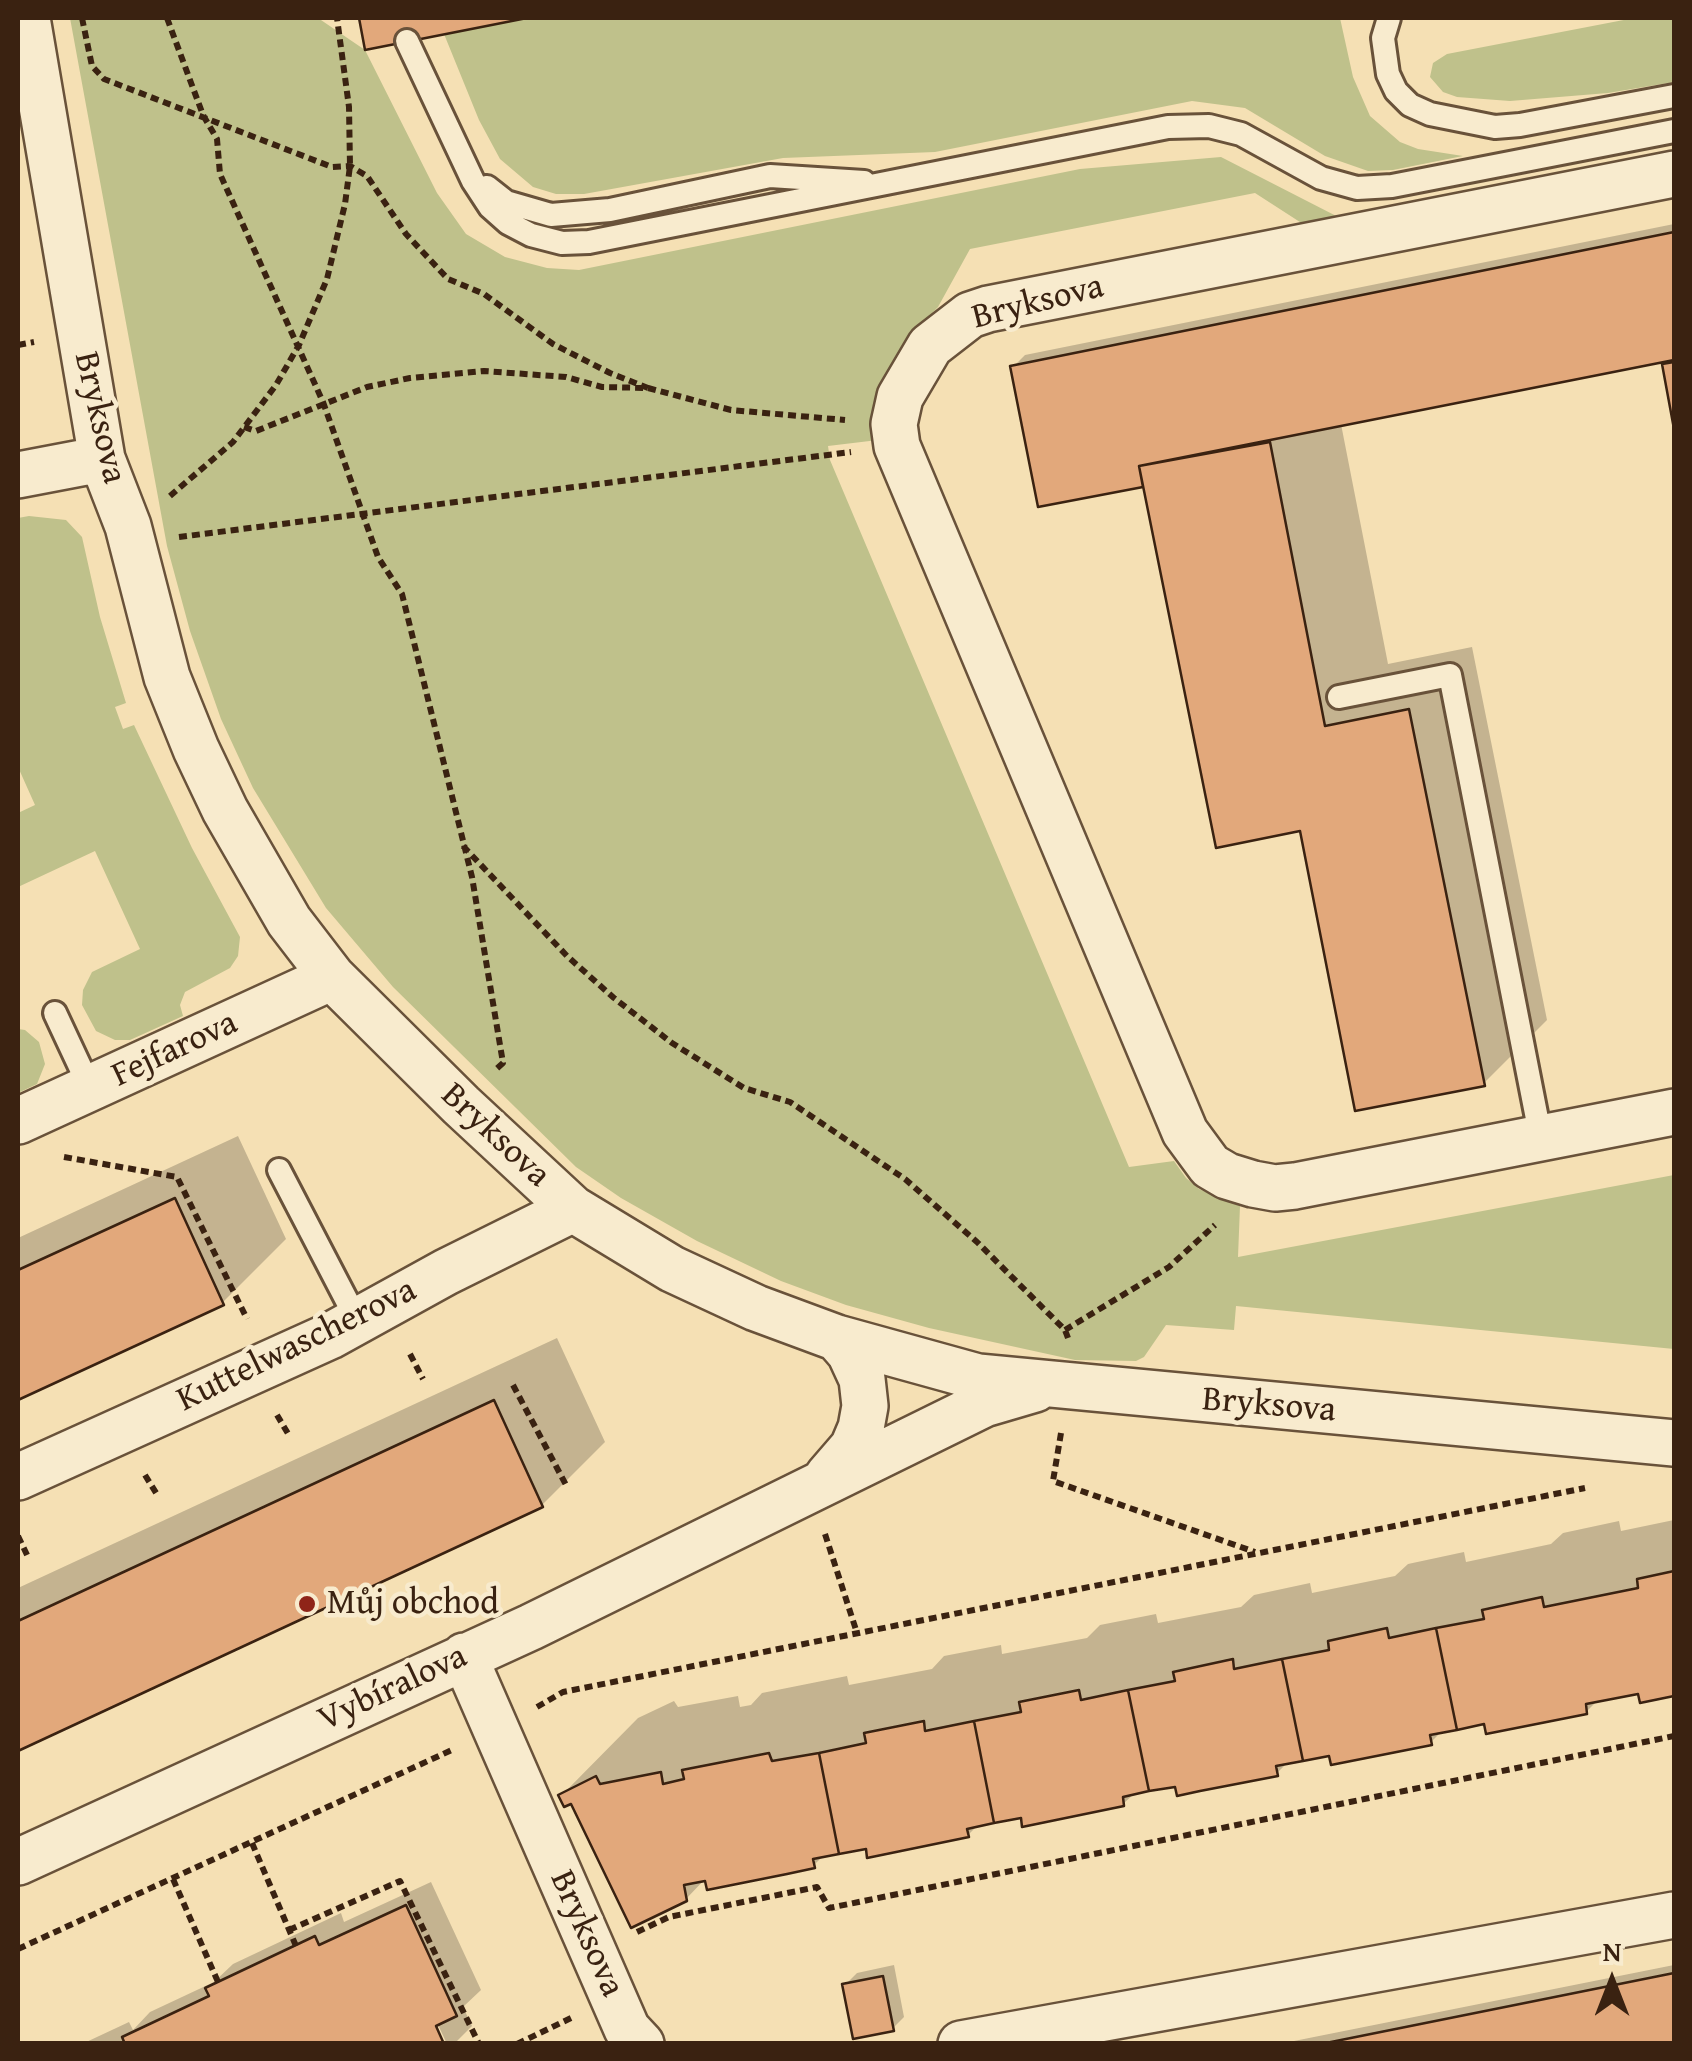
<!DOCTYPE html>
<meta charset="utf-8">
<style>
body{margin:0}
#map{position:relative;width:1692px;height:2061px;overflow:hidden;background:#f5e0b4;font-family:"Gentium Book Plus",serif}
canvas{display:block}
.frame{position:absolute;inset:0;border:20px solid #3a2211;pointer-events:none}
.north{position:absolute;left:1562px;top:1931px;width:100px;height:100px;-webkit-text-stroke:8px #f8ebce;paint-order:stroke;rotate:0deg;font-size:28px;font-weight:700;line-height:40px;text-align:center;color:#3a2211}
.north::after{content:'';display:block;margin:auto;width:35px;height:45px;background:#3a2211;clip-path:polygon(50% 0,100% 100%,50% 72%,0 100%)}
</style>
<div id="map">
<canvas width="1692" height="2061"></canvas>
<div class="frame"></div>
<div class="north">N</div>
</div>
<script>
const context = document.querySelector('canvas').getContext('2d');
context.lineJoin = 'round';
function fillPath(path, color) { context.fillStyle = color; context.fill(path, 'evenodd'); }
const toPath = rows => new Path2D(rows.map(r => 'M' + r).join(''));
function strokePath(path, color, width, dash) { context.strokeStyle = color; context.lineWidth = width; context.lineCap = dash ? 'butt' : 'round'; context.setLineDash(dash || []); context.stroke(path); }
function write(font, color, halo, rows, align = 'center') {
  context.font = font + ' "Gentium Book Plus",serif'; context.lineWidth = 9; context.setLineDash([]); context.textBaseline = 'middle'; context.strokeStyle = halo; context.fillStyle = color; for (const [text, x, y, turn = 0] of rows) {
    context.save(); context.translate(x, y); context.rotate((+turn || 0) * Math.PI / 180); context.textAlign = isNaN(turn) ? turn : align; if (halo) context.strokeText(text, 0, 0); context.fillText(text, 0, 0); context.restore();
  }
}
fillPath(toPath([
 [70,18,318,18,365,50,437,193,466,234,505,257,547,268,579,270,1080,169,1221,157,1346,221,1303,224,1255,193,970,249,938,307,914,332,892,366,883,385,878,440,828,446,830,460,1129,1167,1174,1161,1186,1178,1199,1189,1240,1206,1238,1257,1674,1175,1674,1349,1236,1306,1234,1330,1166,1325,1144,1357,1136,1361,1075,1360,929,1328,846,1305,781,1281,697,1241,621,1198,576,1167,393,987,326,908,253,788,221,719,190,631,167,546],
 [527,18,1340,18,1353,77,1370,116,1400,142,1418,149,1463,156,1393,170,1368,171,1325,156,1245,108,1192,101,935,152,783,158,584,194,556,194,533,187,500,159,479,120,444,34],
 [1634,18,1674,18,1674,82,1608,93,1510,101,1457,97,1443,92,1430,77,1433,63,1447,54],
 [29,516,66,520,82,537,100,617,126,703,115,707,123,729,134,725,192,848,240,937,238,956,230,968,185,992,180,1005,183,1016,130,1040,115,1040,96,1031,82,1005,83,990,92,972,140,949,95,851,18,887,18,813,35,805,18,767,18,518],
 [18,1029,25,1030,39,1042,45,1064,37,1084,18,1093]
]), '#bfc18b');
fillPath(toPath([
 [361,18,516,18,367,47],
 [1674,224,1674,416,1664,365,1671,358,1341,424,1388,664,1472,647,1547,1020,1484,1083,1302,828,1145,482,1142,484,1013,367,1025,355],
 [238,1136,286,1239,223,1302,18,1398,18,1238],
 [557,1338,605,1442,542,1505,18,1748,18,1588],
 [1674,1520,1674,1694,1642,1700,1640,1691,1599,1699,1586,1712,1486,1722,1443,1730,1431,1742,1289,1761,1277,1773,1136,1792,1123,1804,1023,1815,979,1824,968,1835,868,1846,825,1854,813,1866,706,1878,686,1899,572,1800,561,1796,638,1718,674,1701,678,1707,738,1696,740,1707,751,1705,762,1693,847,1676,849,1685,932,1669,944,1656,1001,1645,1002,1654,1087,1638,1100,1625,1156,1614,1158,1623,1241,1607,1254,1595,1310,1583,1312,1593,1395,1576,1408,1564,1464,1552,1466,1562,1551,1544,1563,1533,1619,1521,1621,1531],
 [431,1882,481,1990,463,2007,472,2026,454,2044,447,2044,433,2014,429,2016,441,2044,82,2044,129,2022,133,2030,150,2012,214,1982,233,1964,341,1913,344,1922],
 [894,1965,904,2017,892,2029,845,1985,857,1973],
 [1674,1965,1674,2044,1279,2044]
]), '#0003');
const building = toPath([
 [359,18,527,18,365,50,359,18],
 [1674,232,1674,360,1139,466,1143,487,1038,507,1010,366,1674,232],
 [1674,362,1674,429,1662,364,1674,362],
 [1270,442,1325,726,1409,709,1485,1086,1355,1111,1300,831,1216,848,1139,466,1270,442],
 [175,1198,224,1305,18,1400,18,1270,175,1198],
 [494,1400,543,1507,18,1751,18,1621,494,1400],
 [1674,1571,1674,1696,1640,1703,1638,1694,1586,1704,1587,1714,1486,1734,1484,1724,1457,1730,1436,1628,1484,1619,1482,1610,1542,1597,1544,1607,1638,1588,1637,1579,1674,1571],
 [1387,1628,1389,1638,1436,1628,1457,1730,1430,1735,1432,1745,1331,1765,1329,1756,1303,1761,1282,1659,1329,1650,1328,1641,1387,1628],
 [1233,1659,1234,1669,1282,1659,1303,1761,1276,1766,1278,1776,1200,1791,1177,1796,1175,1787,1149,1791,1128,1690,1175,1681,1173,1672,1233,1659],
 [1079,1690,1081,1700,1128,1690,1149,1791,1123,1797,1124,1806,1022,1827,1021,1818,994,1823,974,1721,1021,1712,1019,1702,1079,1690],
 [924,1721,925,1731,974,1721,994,1823,967,1829,969,1837,867,1858,866,1849,839,1854,819,1753,866,1743,864,1733,924,1721],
 [769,1753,772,1761,819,1753,839,1854,813,1859,815,1868,787,1874,707,1890,705,1881,684,1885,687,1901,631,1928,571,1804,564,1807,558,1795,596,1776,600,1784,661,1772,663,1784,684,1779,682,1770,769,1753],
 [406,1905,457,2016,436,2026,444,2044,125,2044,122,2037,209,1996,205,1988,315,1936,319,1945,406,1905],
 [1674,1973,1674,2044,1321,2044,1674,1973],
 [883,1976,894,2031,853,2039,842,1984,883,1976]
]);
fillPath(building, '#e2a87b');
strokePath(building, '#3a2211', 2.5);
const service = toPath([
 [1389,18,1383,38,1388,74,1396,91,1410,105,1430,114,1495,127,1520,125,1674,96],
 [407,41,473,181,490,207,508,223,531,235,562,243,589,242,1168,127,1209,126,1241,134,1321,178,1357,188,1392,186,1674,131],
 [487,187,506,202,551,215,610,210,770,176,864,182],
 [1339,697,1450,675,1541,1139],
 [55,1013,90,1088],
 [279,1170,358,1322]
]);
const minor = toPath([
 [27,18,102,459,128,526,167,677,196,749,225,810,289,921,332,977,461,1105,573,1209,672,1269,756,1308,837,1338,978,1377,1674,1443],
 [1674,174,988,309,970,315,930,346,900,397,894,424,897,446,1185,1132,1210,1166,1227,1176,1253,1184,1275,1188,1295,1186,1674,1112],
 [18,475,102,459],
 [18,1121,332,977],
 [828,1476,853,1447,861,1428,865,1406,862,1379,850,1353,837,1338],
 [18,1477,330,1336,446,1272,573,1209],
 [464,1656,627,2029,641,2044],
 [18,1862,531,1627,984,1404,1035,1389],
 [961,2044,1674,1915]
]);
strokePath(service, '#69523a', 28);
strokePath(minor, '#69523a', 50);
strokePath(toPath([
 [82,18,92,66,104,79,332,167,350,166,367,176,406,234,448,279,484,294,553,344,610,373,648,388],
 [167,18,203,115,217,139,220,174,323,402,378,557,402,594,472,877,503,1063,494,1071],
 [18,345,34,342],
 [244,427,256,431,367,387,410,378,484,371,566,377,602,387,648,388,731,410,845,420],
 [170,496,233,442,276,385,299,345,327,279,345,204,350,166,349,107,337,18],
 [179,537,851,452],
 [463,846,567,956,614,998,672,1043,744,1088,790,1102,905,1179,977,1242,1065,1330,1068,1338],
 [64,1157,177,1177,247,1319],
 [1065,1330,1169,1267,1215,1225],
 [410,1354,423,1379],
 [513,1385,566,1485],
 [277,1415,290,1437],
 [1061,1433,1053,1481,1255,1552],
 [145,1475,158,1496],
 [825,1534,857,1633],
 [18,1536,29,1559],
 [537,1707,563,1692,1585,1488],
 [252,1843,296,1946],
 [173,1879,218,1982],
 [289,1930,400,1881,479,2044],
 [637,1932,669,1917,817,1887,829,1908,1674,1736],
 [18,1949,454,1749],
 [517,2044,571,2018]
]), '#3a2211', 6, [8, 5]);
strokePath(service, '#f8ebce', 22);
strokePath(minor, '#f8ebce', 45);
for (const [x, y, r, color] of [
 [307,1604,10,"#8f2418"]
]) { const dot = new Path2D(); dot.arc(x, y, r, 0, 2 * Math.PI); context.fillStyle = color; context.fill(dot); strokePath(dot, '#f8ebce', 4); }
write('35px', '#3a2211', '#f8ebce', [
 ["Bryksova",1038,303,-14],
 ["Bryksova",99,418,77],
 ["Fejfarova",175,1050,-25],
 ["Bryksova",495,1136,43],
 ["Kuttelwascherova",297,1346,-26],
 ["Bryksova",1269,1406,5],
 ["Vybíralova",393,1689,-25],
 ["Bryksova",586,1934,66]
]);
write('35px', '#3a2211', '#f8ebce', [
 ["Můj obchod",327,1604]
], 'left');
</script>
